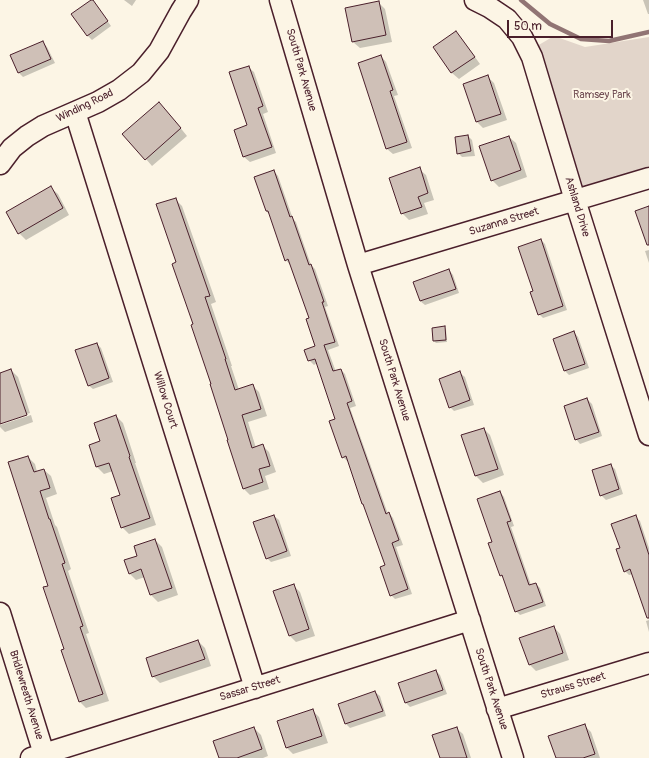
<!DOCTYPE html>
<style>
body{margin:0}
#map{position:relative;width:649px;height:758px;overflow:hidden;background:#fcf5e5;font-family:Pangolin,sans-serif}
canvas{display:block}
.scale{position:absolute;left:507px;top:20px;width:106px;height:18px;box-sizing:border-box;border:2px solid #4a1f2b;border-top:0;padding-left:5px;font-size:12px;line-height:14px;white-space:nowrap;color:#4a1f2b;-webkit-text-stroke:3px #fcf5e5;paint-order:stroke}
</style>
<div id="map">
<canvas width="649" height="758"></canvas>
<div class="scale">50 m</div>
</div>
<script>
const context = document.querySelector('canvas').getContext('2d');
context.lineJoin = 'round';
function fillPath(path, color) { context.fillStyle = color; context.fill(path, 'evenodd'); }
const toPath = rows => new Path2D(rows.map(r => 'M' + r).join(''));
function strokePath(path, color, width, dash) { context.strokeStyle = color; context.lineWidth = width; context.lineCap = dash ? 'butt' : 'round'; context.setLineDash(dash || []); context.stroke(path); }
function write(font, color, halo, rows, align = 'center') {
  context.font = font + ' Pangolin,sans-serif'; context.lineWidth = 4; context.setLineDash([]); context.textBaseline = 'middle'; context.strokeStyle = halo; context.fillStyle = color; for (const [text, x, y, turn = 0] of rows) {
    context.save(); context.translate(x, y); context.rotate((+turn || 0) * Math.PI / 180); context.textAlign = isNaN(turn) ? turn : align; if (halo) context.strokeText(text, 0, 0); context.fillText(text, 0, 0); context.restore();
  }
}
fillPath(toPath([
 [554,36,585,47,649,37,649,166,581,188,537,46]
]), '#e2d5ca');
fillPath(toPath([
 [92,0,96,5,111,26,92,40,87,35],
 [124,0,136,0,132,6],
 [643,0,649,0,649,14,648,14],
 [378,2,385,9,392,42,360,48,353,42],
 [456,32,462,39,480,64,459,79,452,73,434,47],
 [43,42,47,47,55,63,23,77,19,73,11,56],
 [381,56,386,62,398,95,394,96,412,148,393,154,387,149,359,64],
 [248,67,254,72,268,112,263,114,276,153,250,162,244,157,235,130,248,126],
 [487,76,494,83,507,120,483,128,477,122,464,84],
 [166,110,187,136,152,166,146,159],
 [468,136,472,140,475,156,462,157,458,153],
 [509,137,516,143,527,177,499,187,492,180],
 [419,169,426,175,434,200,424,203,428,214,409,220,402,213],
 [274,171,278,176,293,219,296,222,311,265,315,269,328,306,325,307,339,346,328,350,336,372,341,370,345,374,356,406,350,408,388,514,389,513,393,518,403,545,396,547,412,594,395,599,391,595,386,566,348,461,347,461,343,457,336,419,317,363,314,365,309,360,316,346,310,319,290,265,286,260,270,215,266,211],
 [51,188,58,194,69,215,26,240,19,233],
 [175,199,182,206,216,302,211,304,232,366,231,366,239,390,253,386,259,392,267,416,248,422,256,448,263,446,269,452,276,472,265,476,269,489,250,495,244,489,194,325,177,263],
 [541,240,545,244,567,310,543,318,539,314,535,292],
 [649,250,649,263,645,251],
 [449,270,453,275,459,293,425,305,420,301,414,282],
 [444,327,446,329,447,342,436,343,434,341],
 [574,332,578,337,589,368,569,375,565,371],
 [97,344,101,348,113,382,93,389,88,385],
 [11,370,18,377,30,413,0,423,0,425,31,415,33,422,5,432,0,427,0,374],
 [460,373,465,377,474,405,454,411,450,407],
 [587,399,592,404,602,436,580,444,576,439],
 [116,416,123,423,136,463,135,463,156,525,129,534,122,527,121,496,113,471,104,474,97,467,90,446,102,442],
 [484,429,490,435,504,475,483,483,476,476,462,436],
 [28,457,35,464,37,472,44,470,51,476,57,494,46,498,55,525,57,527,71,569,68,571,89,633,86,634,109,701,86,708,80,702,50,586],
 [610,465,615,469,623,494,606,500,601,495],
 [500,492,504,497,514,526,511,527,531,585,536,584,540,588,546,606,520,615,516,611,505,579,500,575,493,542],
 [274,516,279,520,291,556,271,562,267,558],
 [635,516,640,521,649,548,649,620,633,574,629,575,625,571,621,549],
 [155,540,162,547,178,595,158,602,151,595,145,577,136,580,129,573,138,556],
 [293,585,300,592,315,636,296,642,290,636],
 [649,620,649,632,646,621],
 [554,627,560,634,569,660,536,671,530,665],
 [198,641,205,648,211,666,160,683,153,676],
 [436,671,440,675,447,694,410,707,406,703],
 [375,692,380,696,386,716,350,728,346,724,339,704],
 [312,710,319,717,328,743,293,754,287,748],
 [584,725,591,732,600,758,557,758],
 [254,728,261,735,268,756,263,758,220,758],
 [456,728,463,734,471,758,441,758]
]), '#0003');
strokePath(toPath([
 [521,0,550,24,581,39,609,41,649,32]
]), '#917474', 4.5);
const building = toPath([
 [91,0,93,0,108,21,87,36,71,14,91,0],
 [379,1,386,35,352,42,345,8,379,1],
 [456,31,475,57,451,73,433,47,456,31],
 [43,41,51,59,18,73,10,55,43,41],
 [381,55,393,90,390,91,407,142,386,149,358,63,381,55],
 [249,66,263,106,258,108,272,147,243,157,234,130,247,125,229,72,249,66],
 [488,75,501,114,476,122,463,84,488,75],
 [159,102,181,128,145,160,122,134,159,102],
 [468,135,471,151,457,154,455,137,468,135],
 [509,136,521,170,491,181,479,146,509,136],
 [420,167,428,193,418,197,422,207,401,214,389,178,420,167],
 [274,170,290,217,292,216,309,265,311,264,324,302,322,302,335,342,324,345,333,371,341,369,352,401,347,403,386,514,389,512,399,540,392,543,408,589,390,596,380,567,385,565,363,504,362,504,346,456,342,458,329,421,335,419,315,359,308,361,304,350,315,346,306,319,309,318,288,259,285,261,268,211,266,211,254,177,274,170],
 [51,186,63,208,18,234,6,212,51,186],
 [176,198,210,296,205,297,226,359,225,359,235,390,253,384,261,409,242,415,252,448,263,444,270,466,259,469,263,482,243,489,227,440,228,440,210,384,211,384,191,325,193,324,172,264,176,262,156,204,176,198],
 [649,206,649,245,647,245,635,211,649,206],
 [541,239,563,306,538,315,530,292,533,291,518,247,541,239],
 [449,269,456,289,420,301,413,282,449,269],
 [445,326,446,340,433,341,432,328,445,326],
 [574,331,585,364,564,371,553,339,574,331],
 [97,343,109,378,88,386,75,350,97,343],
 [11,369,27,415,0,424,0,373,11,369],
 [460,371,470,400,449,408,439,379,460,371],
 [587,398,599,432,575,440,564,406,587,398],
 [116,415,130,456,129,457,150,518,121,528,111,498,120,495,109,463,96,467,89,445,100,441,94,423,116,415],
 [484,428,498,469,475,476,461,435,484,428],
 [28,456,34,472,44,469,50,488,40,491,49,519,50,519,65,563,62,564,83,626,80,627,103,694,79,702,61,650,64,649,43,587,48,586,8,462,28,456],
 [611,464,619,489,600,496,592,470,611,464],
 [500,491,511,521,507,522,529,585,536,583,543,602,515,612,502,575,500,576,488,543,492,542,477,499,500,491],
 [274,515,287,551,266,559,253,522,274,515],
 [636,515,649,555,649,618,647,618,630,569,624,572,616,549,620,548,611,524,636,515],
 [155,539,172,588,150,595,141,569,129,574,124,560,137,556,134,546,155,539],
 [294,584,309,629,289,636,273,591,294,584],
 [554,626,563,653,529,665,519,638,554,626],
 [198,640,205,659,152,677,146,658,198,640],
 [436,670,443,690,405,703,398,683,436,670],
 [375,691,383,711,345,724,338,704,375,691],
 [313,709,322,736,286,748,277,721,313,709],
 [585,724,595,754,583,758,556,758,548,736,585,724],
 [254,727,262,749,237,758,219,758,213,741,254,727],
 [457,727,467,758,440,758,432,735,457,727]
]);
fillPath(building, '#cfc0b7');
strokePath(building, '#4a1f2b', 1);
const minor = toPath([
 [280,0,358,265,513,758],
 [475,0,489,7,507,19,522,37,532,57,575,200,649,435],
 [75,112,255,688],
 [0,164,12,148,27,136,43,126,98,102,119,90,141,73,159,51,181,11,188,0],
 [358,265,649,178],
 [0,613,44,754],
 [497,709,649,663],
 [31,758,470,620]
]);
strokePath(minor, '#4a1f2b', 23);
strokePath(minor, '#fcf5e5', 20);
write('11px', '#4a1f2b', '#fcf5e5', [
 ["South Park Avenue",301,70,74],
 ["Winding Road",85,106,-26],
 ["Ashland Drive",577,207,73],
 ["Suzanna Street",504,222,-17],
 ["South Park Avenue",394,380,73],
 ["Willow Court",165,400,73],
 ["Strauss Street",573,686,-17],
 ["Sassar Street",250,689,-17],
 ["South Park Avenue",491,689,72],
 ["Bridlewreath Avenue",26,695,73]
]);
write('11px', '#704c53', '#fcf5e5', [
 ["Ramsey Park",602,95]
]);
</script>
